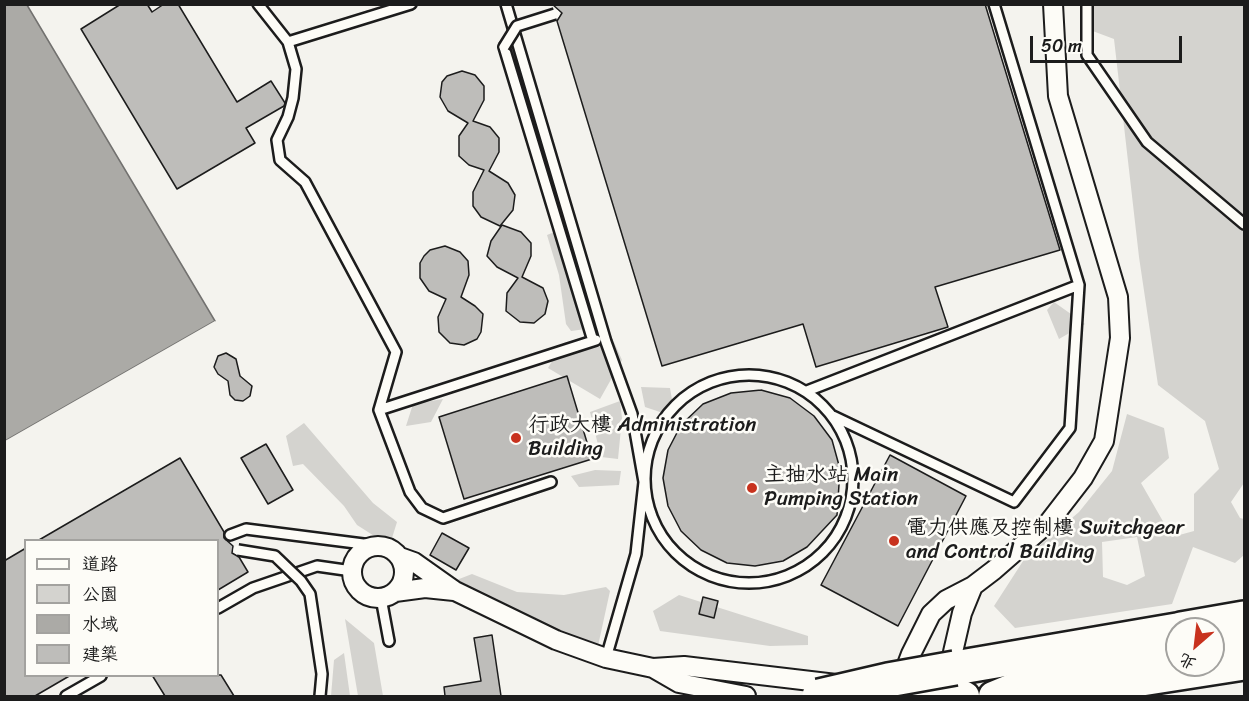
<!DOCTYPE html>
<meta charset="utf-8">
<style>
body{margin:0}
#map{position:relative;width:1249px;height:701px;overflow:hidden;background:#f4f3ee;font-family:Sriracha,"LXGW WenKai TC",sans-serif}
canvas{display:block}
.frame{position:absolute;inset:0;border:6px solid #1c1c1c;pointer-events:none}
.legend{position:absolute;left:24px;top:539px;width:195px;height:138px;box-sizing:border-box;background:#fdfcf7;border:2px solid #a3a29f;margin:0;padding:8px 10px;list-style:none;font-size:18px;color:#1c1c1c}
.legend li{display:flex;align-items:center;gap:12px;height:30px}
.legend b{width:30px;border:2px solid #a3a29f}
.north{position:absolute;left:1165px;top:617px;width:60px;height:60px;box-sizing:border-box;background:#fdfcf7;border:2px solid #a3a29f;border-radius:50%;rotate:208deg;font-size:16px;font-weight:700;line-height:24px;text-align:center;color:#1c1c1c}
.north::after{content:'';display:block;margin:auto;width:21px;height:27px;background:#c8321e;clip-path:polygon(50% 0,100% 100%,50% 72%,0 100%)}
.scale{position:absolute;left:1030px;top:36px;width:152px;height:27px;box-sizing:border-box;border:3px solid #1c1c1c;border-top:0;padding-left:8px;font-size:18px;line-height:21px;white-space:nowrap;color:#1c1c1c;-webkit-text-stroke:4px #fdfcf7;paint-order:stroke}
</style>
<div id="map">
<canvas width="1249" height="701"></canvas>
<div class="frame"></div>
<ul class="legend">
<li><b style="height:8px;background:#fdfcf7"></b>道路</li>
<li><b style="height:16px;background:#d4d3cf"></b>公園</li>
<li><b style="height:16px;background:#abaaa6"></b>水域</li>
<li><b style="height:16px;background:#bebdba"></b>建築</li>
</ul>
<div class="north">北</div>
<div class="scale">50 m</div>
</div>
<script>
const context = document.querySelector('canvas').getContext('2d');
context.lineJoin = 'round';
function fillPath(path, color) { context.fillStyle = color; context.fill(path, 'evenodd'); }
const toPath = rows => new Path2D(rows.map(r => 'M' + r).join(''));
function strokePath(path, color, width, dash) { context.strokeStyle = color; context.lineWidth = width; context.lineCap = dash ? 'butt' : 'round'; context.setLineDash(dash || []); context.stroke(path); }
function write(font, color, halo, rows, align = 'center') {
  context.font = font + ' Sriracha,"LXGW WenKai TC",sans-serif'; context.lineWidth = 5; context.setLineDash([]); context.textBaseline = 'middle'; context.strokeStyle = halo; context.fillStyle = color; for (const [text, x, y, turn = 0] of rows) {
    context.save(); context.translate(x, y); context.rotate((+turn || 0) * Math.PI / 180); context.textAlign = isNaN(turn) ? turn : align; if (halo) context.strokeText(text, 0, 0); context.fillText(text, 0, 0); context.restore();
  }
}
fillPath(toPath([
 [1084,5,1244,5,1244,483,1231,502,1240,518,1244,519,1244,555,1235,563,1193,547,1172,604,1015,628,994,606,1025,558,1079,512,1112,471,1127,414,1164,428,1169,458,1141,483,1172,537,1194,531,1194,494,1219,469,1205,421,1158,385,1139,257,1114,39,1082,27],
 [1137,537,1145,576,1127,585,1103,577,1102,542],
 [562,229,599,297,593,328,571,331,566,324,559,275,547,235],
 [1054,302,1085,324,1059,339,1047,310],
 [609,331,622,360,600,399,548,368,563,343],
 [641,387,670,388,675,417,645,407],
 [443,399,431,422,406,426,413,404],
 [620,401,622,418,618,459,601,457,590,412],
 [304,423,373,503,397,522,392,538,379,539,357,525,344,506,303,464,293,466,286,436],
 [595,470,621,471,619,485,579,487,571,476],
 [472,574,517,592,564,595,606,587,610,591,598,646,536,621,454,581],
 [679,595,808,636,808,645,770,646,660,631,653,611],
 [345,619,374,643,383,696,358,696],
 [344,653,350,696,331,696,334,660]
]), '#d4d3cf');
const water = toPath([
 [5,5,27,5,215,321,5,441,5,5]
]);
fillPath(water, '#abaaa6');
strokePath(water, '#72716f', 1.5);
fillPath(toPath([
 [215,321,217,323,4,444,5,441]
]), '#f4f3ee');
const building = toPath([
 [121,4,147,4,152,12,164,4,178,4,237,102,271,81,285,103,284,106,246,128,255,143,177,189,81,29,121,4],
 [552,4,985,4,1060,250,935,287,948,327,816,367,803,324,662,366,557,21,562,13,552,4],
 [462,71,475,75,484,86,484,100,473,121,490,127,499,138,499,152,489,171,508,183,515,195,513,210,500,226,481,217,473,206,473,192,484,170,469,165,459,156,459,136,468,123,448,111,440,97,442,82,447,76,462,71],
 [502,225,521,232,531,243,531,256,522,277,543,288,548,301,545,314,534,323,520,322,506,311,507,293,518,278,497,267,487,256,491,241,502,225],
 [445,246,460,252,468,261,469,275,461,297,475,306,483,314,481,332,477,339,464,345,450,343,439,332,438,317,446,299,429,291,420,278,420,263,424,256,430,250,445,246],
 [226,353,236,359,240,376,252,386,250,396,243,401,235,400,230,395,228,381,218,374,214,367,218,356,226,353],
 [567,376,592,459,464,499,439,417,567,376],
 [761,390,790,398,814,416,832,440,840,469,837,515,807,547,783,561,755,566,727,563,701,550,681,531,668,506,663,478,668,450,681,425,703,404,731,393,761,390],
 [266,444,293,490,268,504,241,458,266,444],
 [890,455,966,496,898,626,821,585,890,455],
 [180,458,224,532,224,538,233,546,232,553,239,557,248,572,218,590,218,540,39,540,180,458],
 [442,533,469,548,456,570,430,555,442,533],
 [26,548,26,675,71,675,35,696,4,696,4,561,26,548],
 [703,597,718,601,714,618,699,614,703,597],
 [492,635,501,696,445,696,444,687,481,681,474,638,492,635],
 [152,675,221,675,234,696,165,696,152,675]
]);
fillPath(building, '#bebdba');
strokePath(building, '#1c1c1c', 1.5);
const lane = toPath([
 [258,4,288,42,296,69,293,98,288,117,277,140,280,160,305,182,396,352,379,410,410,492,422,508,443,518,551,482],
 [506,4,606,342,632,414,644,482,636,554,606,658],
 [1087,4,1087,55,1147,142,1244,224],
 [288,42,411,4],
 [504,47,593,341],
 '645 479a104 104 0 1 1 208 0a104 104 0 1 1-208 0Z',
 [807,391,1079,285],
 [379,410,596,340],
 [833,416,1014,502,1070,428,1079,285,994,4],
 [230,535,246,529,379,546],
 [381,598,389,641],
 [218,608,253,588,317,566,352,571],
 [66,696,101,676]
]);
const street = toPath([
 '352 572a26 26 0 1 1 52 0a26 26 0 1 1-52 0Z',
 [400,557,414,562,455,591,556,640,606,658,653,668,684,666,836,684],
 [395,592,425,588,454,591],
 [653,668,679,683,746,696],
 [952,674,953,652,962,613,973,586],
 [900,683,911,654,931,614,946,600,973,586,994,570,1049,522,1083,478,1104,441,1120,338,1118,297,1058,96,1053,4]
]);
const primary = toPath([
 [1213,648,1244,642],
 [904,687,934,685,951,689,965,696],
 [993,696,1022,684,1177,655]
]);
const highway = toPath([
 [1181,629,1244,618],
 [955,668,1177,630],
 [1032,696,1244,663]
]);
strokePath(lane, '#1c1c1c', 14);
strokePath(street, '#1c1c1c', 22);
strokePath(primary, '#1c1c1c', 33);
strokePath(highway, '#1c1c1c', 38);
strokePath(lane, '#fdfcf7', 9);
strokePath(street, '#fdfcf7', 18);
strokePath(primary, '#fdfcf7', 28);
strokePath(highway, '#fdfcf7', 33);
const laneBridge = toPath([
 [504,47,517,26,555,14],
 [238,550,275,556,301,581,310,594,322,674,320,696]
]);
const highwayBridge = toPath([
 [819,696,888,680,955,668]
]);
strokePath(laneBridge, '#1c1c1c', 14, []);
strokePath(highwayBridge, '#1c1c1c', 38, []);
strokePath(laneBridge, '#fdfcf7', 9);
strokePath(highwayBridge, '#fdfcf7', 33);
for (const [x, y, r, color] of [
 [516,438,6,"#c8321e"],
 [752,488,6,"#c8321e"],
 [894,541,6,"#c8321e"]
]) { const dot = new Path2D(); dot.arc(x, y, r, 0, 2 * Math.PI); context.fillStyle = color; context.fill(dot); strokePath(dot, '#fdfcf7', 2); }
write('21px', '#1c1c1c', '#fdfcf7', [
 ["行政大樓 Administration",528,426],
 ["Building",528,450],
 ["主抽水站 Main",764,476],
 ["Pumping Station",764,500],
 ["電力供應及控制樓 Switchgear",906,529],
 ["and Control Building",906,553]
], 'left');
</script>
